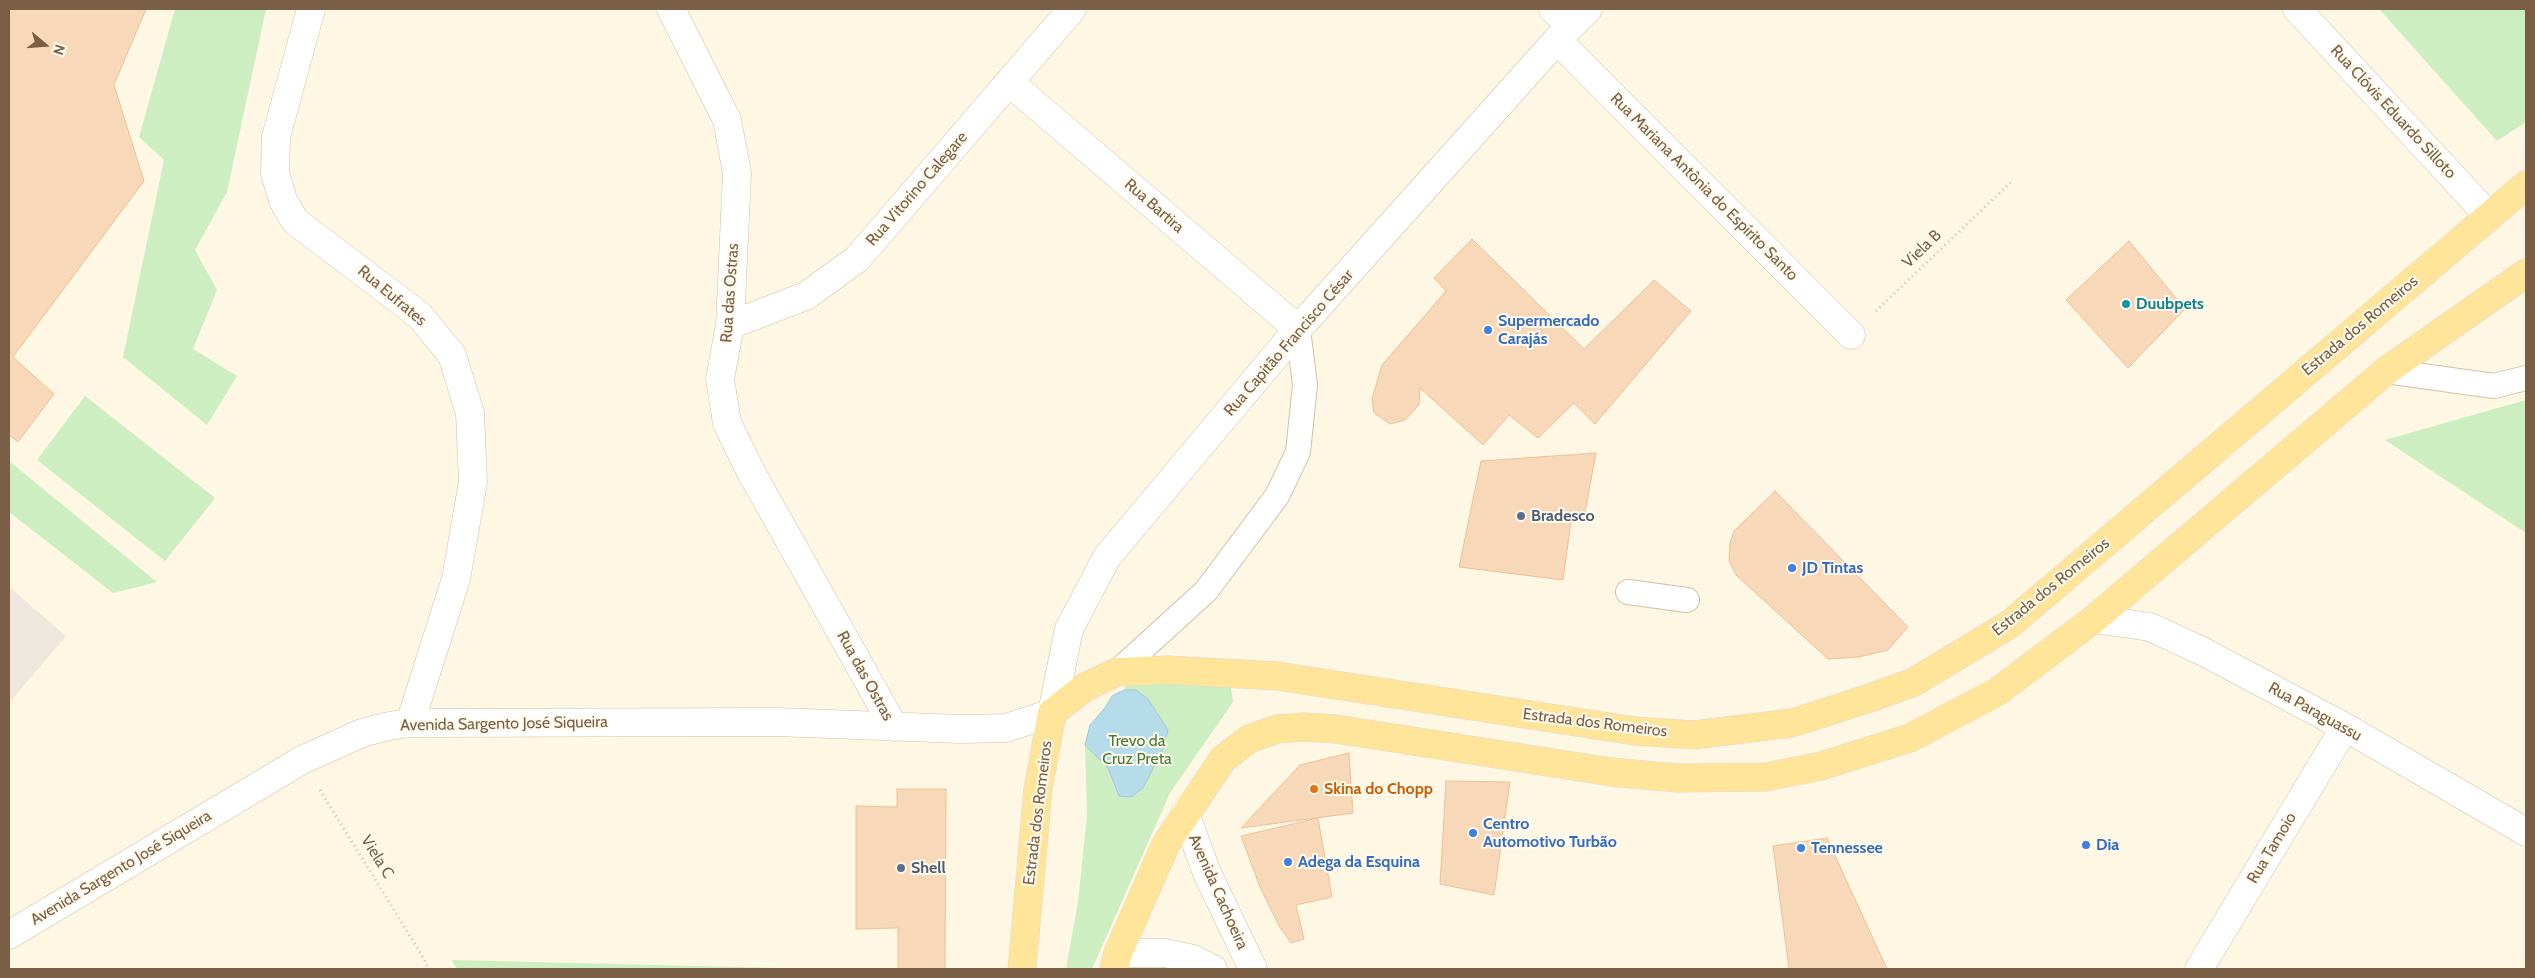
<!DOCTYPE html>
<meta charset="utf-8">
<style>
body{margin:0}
#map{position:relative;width:2535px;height:978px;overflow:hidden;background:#fef7e3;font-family:Cabin,sans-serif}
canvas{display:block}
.frame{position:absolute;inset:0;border:10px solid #7a5f46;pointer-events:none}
.north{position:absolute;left:20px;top:20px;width:50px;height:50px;-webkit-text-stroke:4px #fffaec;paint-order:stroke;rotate:108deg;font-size:14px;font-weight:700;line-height:20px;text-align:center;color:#7a5f46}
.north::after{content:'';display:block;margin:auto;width:18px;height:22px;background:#7a5f46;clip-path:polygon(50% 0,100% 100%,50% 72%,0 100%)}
</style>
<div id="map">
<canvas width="2535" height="978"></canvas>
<div class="frame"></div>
<div class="north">N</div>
</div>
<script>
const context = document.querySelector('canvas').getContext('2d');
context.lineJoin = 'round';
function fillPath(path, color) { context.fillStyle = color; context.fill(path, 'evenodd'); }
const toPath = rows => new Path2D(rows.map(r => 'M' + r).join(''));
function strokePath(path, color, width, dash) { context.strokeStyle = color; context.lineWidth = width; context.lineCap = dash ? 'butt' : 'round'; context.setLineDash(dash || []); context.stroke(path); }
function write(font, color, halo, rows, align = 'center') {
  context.font = font + ' Cabin,sans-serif'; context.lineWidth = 4; context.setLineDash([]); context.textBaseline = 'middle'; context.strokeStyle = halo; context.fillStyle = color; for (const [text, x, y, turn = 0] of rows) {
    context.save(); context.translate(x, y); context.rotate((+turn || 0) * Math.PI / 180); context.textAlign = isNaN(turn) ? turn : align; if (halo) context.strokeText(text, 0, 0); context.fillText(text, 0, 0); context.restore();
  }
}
fillPath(toPath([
 [9,587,66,636,9,703]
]), '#eee7de');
fillPath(toPath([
 [175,9,266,9,227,192,195,250,217,290,193,349,237,376,207,425,123,357,164,160,139,137],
 [2379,9,2526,9,2526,122,2497,141],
 [85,396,215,498,165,561,37,460],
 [2526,400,2526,533,2385,440],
 [9,461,157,582,113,593,9,512],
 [1128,682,1230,682,1233,702,1170,793,1092,969,1066,969,1078,902,1087,816,1085,745,1090,725,1104,709,1112,696,1124,690],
 [452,960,776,968,777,969,457,969]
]), '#cdeec0');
const water = toPath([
 [1124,690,1136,690,1148,699,1168,730,1163,749,1143,788,1131,797,1119,796,1108,768,1085,745,1090,725,1104,709,1112,696,1124,690]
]);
fillPath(water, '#b6dcea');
strokePath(water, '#9bcbdd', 1);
const building = toPath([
 [9,9,146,9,114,85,144,181,13,357,54,394,18,442,9,435,9,9],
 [1472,239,1584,349,1654,280,1691,311,1595,424,1574,403,1538,438,1509,415,1483,445,1420,388,1419,405,1405,420,1390,424,1374,413,1372,399,1382,365,1446,291,1434,278,1472,239],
 [2129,241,2185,309,2128,368,2066,300,2129,241],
 [1596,453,1584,518,1572,514,1563,580,1459,567,1481,461,1596,453],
 [1775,491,1908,627,1888,650,1859,657,1828,659,1736,575,1729,561,1730,543,1734,531,1775,491],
 [1349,753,1353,813,1241,828,1300,765,1349,753],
 [1446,781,1510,782,1494,895,1440,884,1446,781],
 [897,789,946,789,945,969,898,969,898,928,856,929,856,806,897,807,897,789],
 [1318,818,1332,897,1296,905,1304,939,1291,943,1279,926,1260,887,1241,836,1318,818],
 [1827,838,1887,969,1789,969,1773,846,1827,838]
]);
fillPath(building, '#f7d8b8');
strokePath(building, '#ebc197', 1);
const service = toPath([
 [2386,371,2494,386,2526,378],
 [1628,592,1687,600],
 [1117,672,1206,591,1277,496,1298,452,1305,385,1298,329]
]);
const minor = toPath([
 [311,9,276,137,275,174,283,200,295,221,419,315,452,355,470,413,473,482,456,579,410,723],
 [671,9,727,120,737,173,730,325,720,379,727,423,751,472,894,727],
 [1553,9,1571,26],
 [2297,9,2489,216],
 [1557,40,1851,335],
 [1009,82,1298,329],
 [730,325,806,296,857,259,1072,9],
 [2094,619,2150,627,2202,651,2345,727,2526,832],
 [9,935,302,760,362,733,389,726,410,723,777,722,961,729,1006,728,1052,713],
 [2199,969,2345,727]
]);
const tertiary = toPath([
 [1052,713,1069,629,1107,557,1298,329,1557,40,1588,9],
 [1185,813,1207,873,1253,969],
 [1118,953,1165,953,1193,959,1213,969]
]);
const primary = toPath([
 [1022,969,1038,789,1052,713,1085,687,1117,672,1168,670,1277,676,1635,731,1694,735,1792,723,1870,698,1914,682,2010,624,2526,185],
 [1114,969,1118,953,1166,844,1223,759,1249,739,1277,729,1305,727,1336,729,1611,772,1677,778,1766,777,1821,766,1910,738,1997,692,2094,619,2386,371,2526,273]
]);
strokePath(service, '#d1bfa8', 26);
strokePath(minor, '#d1bfa8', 29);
strokePath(tertiary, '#d1bfa8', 29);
strokePath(primary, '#dfd9d3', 29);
strokePath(toPath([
 [1876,311,2011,182],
 [320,790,421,954,429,969]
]), '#dcbc9b', 3, [1, 4]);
strokePath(service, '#fff', 24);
strokePath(minor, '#fff', 28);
strokePath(tertiary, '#fff', 28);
strokePath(primary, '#ffe59a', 28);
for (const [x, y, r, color] of [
 [2126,304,5,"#0f9aa8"],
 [1488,330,5,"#3f7fe0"],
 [1521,516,5,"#5c6f8a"],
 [1792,568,5,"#3f7fe0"],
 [1314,789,5,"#e8710a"],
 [1473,833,5,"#3f7fe0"],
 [2086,845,5,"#3f7fe0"],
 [1801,848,5,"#3f7fe0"],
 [1288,862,5,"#3f7fe0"],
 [901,868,5,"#5c6f8a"]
]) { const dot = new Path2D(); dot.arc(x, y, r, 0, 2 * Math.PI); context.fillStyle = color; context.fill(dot); strokePath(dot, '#fffaec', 2); }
write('16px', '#7a5f46', '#fffaec', [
 ["Rua Clóvis Eduardo Silloto",2393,112,47],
 ["Rua Mariana Antônia do Espírito Santo",1704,187,45],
 ["Rua Vitorino Calegare",917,189,-49],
 ["Rua Bartira",1154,206,41],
 ["Viela B",1922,249,-44],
 ["Rua das Ostras",730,293,-86],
 ["Rua Eufrates",392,296,40],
 ["Estrada dos Romeiros",2360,326,-40],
 ["Rua Capitão Francisco César",1289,343,-49],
 ["Estrada dos Romeiros",2051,587,-39],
 ["Rua das Ostras",865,676,61],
 ["Rua Paraguassu",2315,712,29],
 ["Estrada dos Romeiros",1595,723,7],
 ["Avenida Sargento José Siqueira",504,724,-1],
 ["Estrada dos Romeiros",1038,813,-83],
 ["Rua Tamoio",2272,848,-59],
 ["Viela C",377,857,58],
 ["Avenida Sargento José Siqueira",121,868,-31],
 ["Avenida Cachoeira",1218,892,66]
]);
write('bold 16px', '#0d838f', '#fffaec', [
 ["Duubpets",2136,304]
], 'left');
write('bold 16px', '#366cbe', '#fffaec', [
 ["Supermercado",1498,321],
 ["Carajás",1498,339],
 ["JD Tintas",1802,568],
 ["Centro",1483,824],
 ["Automotivo Turbão",1483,842],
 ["Dia",2096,845],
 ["Tennessee",1811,848],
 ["Adega da Esquina",1298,862]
], 'left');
write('bold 16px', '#4e5e75', '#fffaec', [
 ["Bradesco",1531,516],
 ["Shell",911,868]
], 'left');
write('16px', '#467a3b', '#fffaec', [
 ["Trevo da",1137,741],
 ["Cruz Preta",1137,759]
]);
write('bold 16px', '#c56008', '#fffaec', [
 ["Skina do Chopp",1324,789]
], 'left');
</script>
